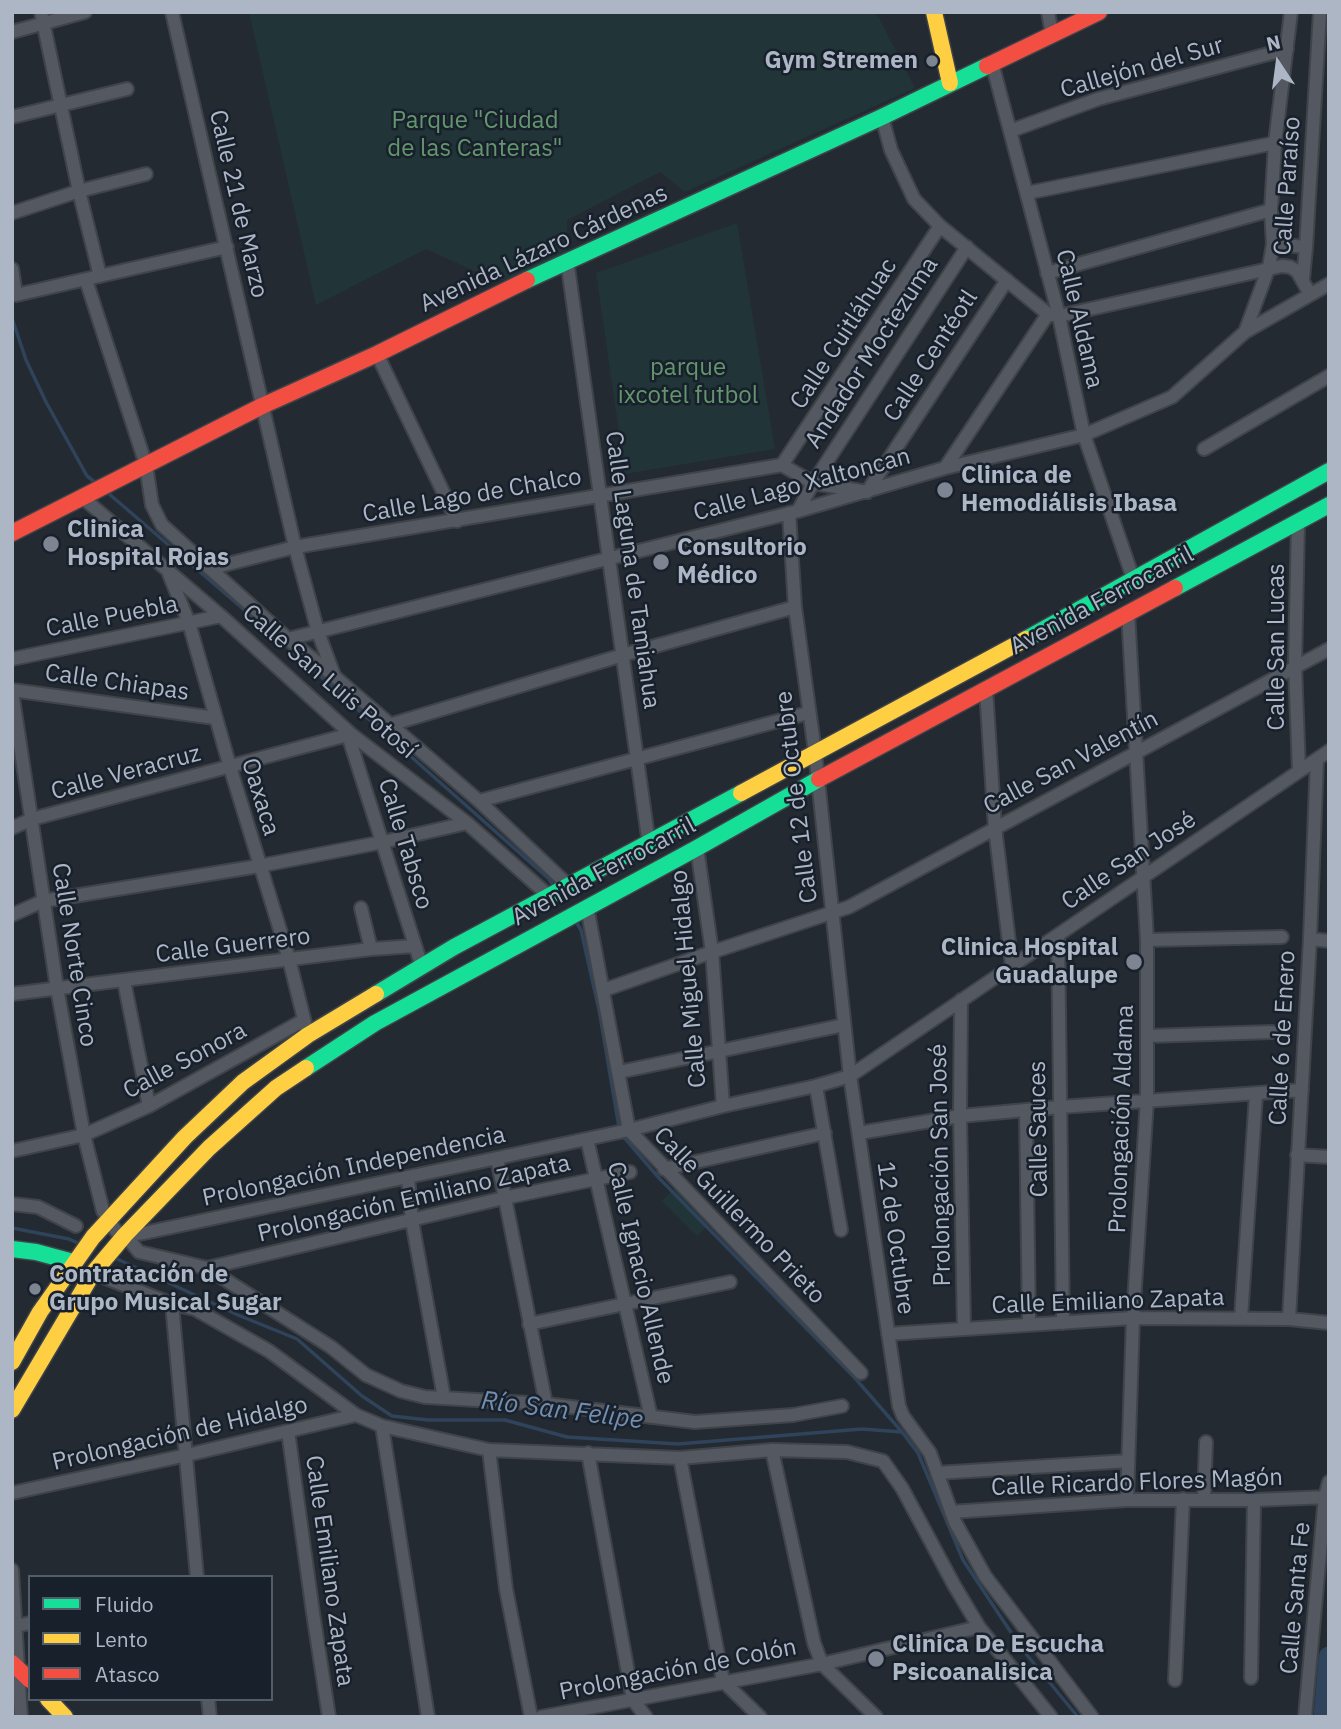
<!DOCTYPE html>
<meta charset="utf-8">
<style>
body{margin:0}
#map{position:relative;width:1341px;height:1729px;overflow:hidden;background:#242a31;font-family:"IBM Plex Sans",sans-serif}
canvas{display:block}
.frame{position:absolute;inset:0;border:14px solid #acb6c5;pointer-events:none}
.legend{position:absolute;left:28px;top:1575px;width:245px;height:126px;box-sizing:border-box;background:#18202c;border:2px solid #535c69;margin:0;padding:9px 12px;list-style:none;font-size:21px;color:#acb6c5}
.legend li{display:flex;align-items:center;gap:14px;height:35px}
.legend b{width:35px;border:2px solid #535c69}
.north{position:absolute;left:1243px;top:28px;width:70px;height:70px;-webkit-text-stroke:5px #18202c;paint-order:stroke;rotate:347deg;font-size:19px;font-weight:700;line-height:28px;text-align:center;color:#acb6c5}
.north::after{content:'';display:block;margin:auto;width:24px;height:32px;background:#acb6c5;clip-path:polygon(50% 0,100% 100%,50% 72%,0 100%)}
</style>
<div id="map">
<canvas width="1341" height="1729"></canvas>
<div class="frame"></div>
<ul class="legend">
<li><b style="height:9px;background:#16e098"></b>Fluido</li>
<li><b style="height:9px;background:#ffcf43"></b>Lento</li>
<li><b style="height:9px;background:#f24e42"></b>Atasco</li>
</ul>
<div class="north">N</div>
</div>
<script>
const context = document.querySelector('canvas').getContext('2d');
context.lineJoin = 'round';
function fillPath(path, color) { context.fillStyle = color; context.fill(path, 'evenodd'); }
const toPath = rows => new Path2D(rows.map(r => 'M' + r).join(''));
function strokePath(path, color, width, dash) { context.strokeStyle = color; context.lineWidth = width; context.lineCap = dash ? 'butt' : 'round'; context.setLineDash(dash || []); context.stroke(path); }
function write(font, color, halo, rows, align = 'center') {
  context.font = font + ' "IBM Plex Sans",sans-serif'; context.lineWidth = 5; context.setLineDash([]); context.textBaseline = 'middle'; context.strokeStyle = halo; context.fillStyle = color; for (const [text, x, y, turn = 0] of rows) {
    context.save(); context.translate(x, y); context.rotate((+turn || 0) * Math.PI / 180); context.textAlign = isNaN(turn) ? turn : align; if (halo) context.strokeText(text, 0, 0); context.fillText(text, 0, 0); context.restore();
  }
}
fillPath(toPath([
 [249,12,873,12,879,18,915,88,685,192,660,172,567,220,567,260,516,285,474,271,426,249,316,305],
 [737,223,775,449,625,474,596,273],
 [677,1186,712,1221,697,1236,662,1201]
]), '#213437');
strokePath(toPath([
 [12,318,26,360,46,402,87,476,96,483],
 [108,493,284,644,549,879,555,888],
 [575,920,581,930,599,1010,619,1127],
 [622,1135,659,1178,854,1377,902,1432],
 [12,1228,69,1239,82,1245],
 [115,1258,238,1315,297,1339,362,1396,392,1416,428,1420,505,1420,567,1437,678,1444,862,1429,902,1432,918,1453,963,1560,1022,1649,1078,1717]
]), '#2f435b', 3.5);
strokePath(toPath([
 [1324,1717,1329,1657]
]), '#2f435b', 21);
const street = toPath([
 [41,12,79,191,100,276],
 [172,12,295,547,318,632,334,675],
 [1048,12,1052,34],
 [12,32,85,12],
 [992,63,1059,316,1084,435,1134,581],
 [12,117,127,89],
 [882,117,891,150,914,199,940,226,1048,314,1059,316,1282,266,1290,267,1297,271,1310,294],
 [1010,131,1098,99,1287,49],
 [1027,193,1275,143],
 [12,213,79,191,146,174],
 [1273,244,1306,247],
 [567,260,649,844],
 [12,269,16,295,227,247],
 [1047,273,1271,210],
 [1303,279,1306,247,1320,12],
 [86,280,146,465,152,505,162,525,288,639,334,676,479,801,568,885],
 [1245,332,1329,284],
 [377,354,457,521],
 [1204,449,1329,376],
 [782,465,813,483,867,492,1007,280],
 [782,465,940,226],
 [945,468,1048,314],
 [83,498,221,616,351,734,467,823,549,896],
 [798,511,813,483,967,247],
 [789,513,795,607,815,752,850,1076,899,1406,903,1416,930,1453,955,1522,985,1576,1092,1717],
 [1298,522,1295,665,1299,771],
 [212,568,295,547,782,465],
 [169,574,189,623,230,767,289,959,308,1035],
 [288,639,798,511,945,468,1084,435,1172,397,1245,332,1269,267,1273,244,1271,210,1275,143,1291,12],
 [12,659,221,616],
 [986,689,995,828,1012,966],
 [12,690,215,718],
 [12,692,57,988,84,1135,103,1211,116,1231,125,1235,144,1233,629,1130,723,1106,816,1086,850,1076,1329,751],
 [389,725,623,655,795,607],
 [348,735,422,967],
 [479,801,808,713],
 [12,828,32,819,351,734],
 [697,848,712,952,723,1106],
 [587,907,629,1130,861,1373],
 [361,908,371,949],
 [12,915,43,901,259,866,383,842,467,823],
 [1058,935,1063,1323],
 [1310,939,1329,941],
 [1147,940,1282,937],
 [124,981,149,1106],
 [604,990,712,952,849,907,1329,649],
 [12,994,371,949,415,946],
 [961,1000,960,1116,964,1329],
 [1147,1036,1272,1032],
 [619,1072,844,1025],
 [816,1086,841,1230],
 [1026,1110,1029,1325],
 [859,1133,960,1116,1060,1107,1302,1090],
 [587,1139,651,1417],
 [12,1151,84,1135,149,1106,304,1020],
 [1297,1155,1329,1157],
 [497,1158,546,1404],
 [664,1169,825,1133],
 [408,1177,412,1221,444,1398],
 [12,1204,38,1207,76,1226],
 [125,1235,139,1252,207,1268,331,1347,366,1375,401,1391,425,1397,546,1404,695,1422,793,1415,842,1406],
 [207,1268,504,1198,630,1172],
 [93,1273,172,1304,195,1309,269,1351,356,1415,382,1426,489,1450,680,1458,772,1450,847,1452,883,1461,902,1488,954,1585,979,1627,1051,1717],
 [172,1304,197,1577],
 [1241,1318,1256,1095],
 [1289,1319,1310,939,1317,759],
 [529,1324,730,1282],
 [888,1334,1133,1318,1289,1319,1329,1323],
 [382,1426,428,1717],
 [288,1431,313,1613,329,1717],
 [489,1450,506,1589,531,1717],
 [772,1450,814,1643,822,1664,876,1717],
 [588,1453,633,1700,646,1717],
 [680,1458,723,1681,760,1717],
 [937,1473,1128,1461],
 [12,1493,187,1455,356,1415],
 [1204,1499,1206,1442],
 [1127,1500,1133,1318,1147,1100,1147,940,1128,613],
 [951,1512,1127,1500,1254,1500,1329,1497],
 [12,1570,21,1717],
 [16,1626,30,1623],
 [1251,1678,1254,1500],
 [1175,1680,1183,1499],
 [208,1699,210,1717],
 [541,1717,822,1664,979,1627],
 [1305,1717,1325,1497,1329,1482]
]);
const fast = toPath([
 [527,280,882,117,987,66],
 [1175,588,1329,505],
 [1026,639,1329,471],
 [376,994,454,947,741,793],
 [306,1068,375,1023,697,848,819,779],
 [12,1249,36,1252,73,1262]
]);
const slow = toPath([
 [934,12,950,83],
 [741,793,1026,639],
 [12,1362,40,1312,93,1237,185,1137,243,1082,308,1035,376,994],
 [12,1410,93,1273,125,1235,209,1148,276,1088,306,1068],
 [48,1699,65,1717]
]);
const jam = toPath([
 [987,66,1099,12],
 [12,533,262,406,377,354,527,280],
 [819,779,1175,588],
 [12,1663,30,1680]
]);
strokePath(street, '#40444a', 16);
strokePath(fast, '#40444a', 19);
strokePath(slow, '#40444a', 19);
strokePath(jam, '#40444a', 19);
strokePath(street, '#545860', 12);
strokePath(fast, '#16e098', 16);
strokePath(slow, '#ffcf43', 16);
strokePath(jam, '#f24e42', 16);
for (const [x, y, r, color] of [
 [932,61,7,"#7c8591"],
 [945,490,9,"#7c8591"],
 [51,544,9,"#7c8591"],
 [661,562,9,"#7c8591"],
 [1134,962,9,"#7c8591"],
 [35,1289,7,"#7c8591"],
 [876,1659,9,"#7c8591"]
]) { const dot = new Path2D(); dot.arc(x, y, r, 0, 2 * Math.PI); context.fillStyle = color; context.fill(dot); strokePath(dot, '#18202c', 2.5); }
write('bold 24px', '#acb6c5', '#18202c', [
 ["Gym Stremen",918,61,"right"],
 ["Clinica de",961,476],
 ["Hemodiálisis Ibasa",961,504],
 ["Clinica",67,530],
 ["Hospital Rojas",67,558],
 ["Consultorio",677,548],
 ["Médico",677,576],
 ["Clinica Hospital",1118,948,"right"],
 ["Guadalupe",1118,976,"right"],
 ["Contratación de",49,1275],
 ["Grupo Musical Sugar",49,1303],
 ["Clinica De Escucha",892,1645],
 ["Psicoanalisica",892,1673]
], 'left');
write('24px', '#acb6c5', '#18202c', [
 ["Callejón del Sur",1142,68,-16],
 ["Calle Paraíso",1288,186,-86],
 ["Calle 21 de Marzo",238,204,77],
 ["Avenida Lázaro Cárdenas",544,249,-25],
 ["Calle Aldama",1079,319,77],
 ["Calle Cuitláhuac",844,334,-57],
 ["Andador Moctezuma",872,353,-57],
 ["Calle Centéotl",931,356,-57],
 ["Calle Lago Xaltoncan",802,485,-15],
 ["Calle Lago de Chalco",472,496,-10],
 ["Calle Laguna de Tamiahua",632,570,82],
 ["Avenida Ferrocarril",1102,601,-28],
 ["Calle Puebla",112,617,-11],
 ["Calle San Lucas",1277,647,-90],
 ["Calle San Luis Potosí",329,682,41],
 ["Calle Chiapas",117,683,8],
 ["Calle San Valentín",1071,763,-28],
 ["Calle Veracruz",126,773,-15],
 ["Oaxaca",260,797,73],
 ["Calle 12 de Octubre",797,797,-97],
 ["Calle Tabsco",405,844,73],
 ["Calle San José",1129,861,-34],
 ["Avenida Ferrocarril",604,872,-28],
 ["Calle Guerrero",233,946,-7],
 ["Calle Norte Cinco",74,955,81],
 ["Calle Miguel Hidalgo",689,979,-95],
 ["Calle 6 de Enero",1283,1038,-87],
 ["Calle Sonora",185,1061,-28],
 ["Prolongación Aldama",1122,1119,-88],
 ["Calle Sauces",1039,1129,-91],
 ["Prolongación San José",941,1165,-91],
 ["Prolongación Independencia",354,1167,-12],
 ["Prolongación Emiliano Zapata",414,1199,-13],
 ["Calle Guillermo Prieto",739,1216,46],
 ["12 de Octubre",895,1238,82],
 ["Calle Ignacio Allende",640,1273,77],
 ["Calle Emiliano Zapata",1108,1302,-2],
 ["Prolongación de Hidalgo",180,1434,-13],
 ["Calle Ricardo Flores Magón",1137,1483,-2],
 ["Calle Emiliano Zapata",329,1571,82],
 ["Calle Santa Fe",1296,1598,-85],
 ["Prolongación de Colón",678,1670,-11]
]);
write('24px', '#63966d', '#18202c', [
 ["Parque \"Ciudad",475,121],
 ["de las Canteras\"",475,149],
 ["parque",688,368],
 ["ixcotel futbol",688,396]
]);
write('italic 26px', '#728eaf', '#18202c', [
 ["Río San Felipe",562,1411,7]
]);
</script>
